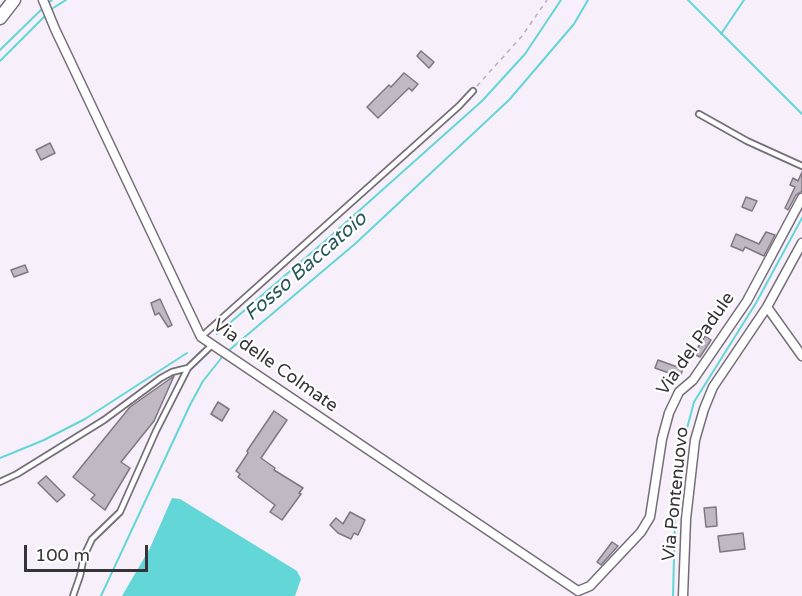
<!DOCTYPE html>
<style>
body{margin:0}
#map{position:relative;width:802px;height:596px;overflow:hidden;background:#f7effa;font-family:"Varela Round",sans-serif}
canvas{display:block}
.scale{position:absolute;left:24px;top:545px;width:124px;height:27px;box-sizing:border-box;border:3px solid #373438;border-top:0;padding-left:8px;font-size:18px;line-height:21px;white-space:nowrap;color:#373438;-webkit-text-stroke:4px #fff;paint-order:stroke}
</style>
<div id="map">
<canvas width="802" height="596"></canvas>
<div class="scale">100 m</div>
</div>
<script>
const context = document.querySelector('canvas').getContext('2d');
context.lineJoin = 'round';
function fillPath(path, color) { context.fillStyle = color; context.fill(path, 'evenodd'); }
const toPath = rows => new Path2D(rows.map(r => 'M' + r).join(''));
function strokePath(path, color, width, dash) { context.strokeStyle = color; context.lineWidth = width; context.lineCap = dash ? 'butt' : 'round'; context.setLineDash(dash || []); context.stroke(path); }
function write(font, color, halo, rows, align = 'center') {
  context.font = font + ' "Varela Round",sans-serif'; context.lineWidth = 4.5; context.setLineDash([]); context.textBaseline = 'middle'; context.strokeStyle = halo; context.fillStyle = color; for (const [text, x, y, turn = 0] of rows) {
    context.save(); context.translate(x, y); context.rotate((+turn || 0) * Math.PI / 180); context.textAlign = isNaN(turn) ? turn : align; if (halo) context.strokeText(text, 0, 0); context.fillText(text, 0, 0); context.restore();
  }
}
fillPath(toPath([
 [172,498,180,499,297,571,301,579,295,596,122,596,150,548]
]), '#63d6d8');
strokePath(toPath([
 [688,0,802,114],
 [47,4,52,0],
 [50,10,66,0],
 [721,34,744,0],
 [0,50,43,8],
 [0,61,47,14],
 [217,334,324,242,482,101,525,54,561,0],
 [227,352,356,243,509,100,574,24,588,0],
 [0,458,44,440,85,419,187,353],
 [101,596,190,405,203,381,223,356],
 [673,596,675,518,685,436,694,402,756,303,802,218]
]), '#63d6d8', 2);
const building = toPath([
 [421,51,434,62,429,68,417,56,421,51],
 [404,73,418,84,412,91,409,88,378,118,367,107,389,85,391,87,404,73],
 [50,143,55,153,41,160,36,150,50,143],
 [802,172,802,191,796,195,788,210,785,208,795,187,790,185,793,178,798,181,802,172],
 [746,197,757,201,752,211,742,207,746,197],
 [766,232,775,235,764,256,745,247,743,251,731,246,736,234,759,244,766,232],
 [25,265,28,272,14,277,11,270,25,265],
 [160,299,172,325,168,327,159,313,155,315,151,303,160,299],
 [705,336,711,340,700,357,694,354,705,336],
 [658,360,683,369,680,377,655,368,658,360],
 [174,376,154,421,121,462,130,468,105,510,91,499,95,495,73,477,130,407,174,376],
 [218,402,229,409,222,421,211,414,218,402],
 [274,411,287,420,261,458,275,468,274,470,303,488,299,493,301,494,282,520,270,512,275,505,238,477,240,474,236,471,248,453,247,451,274,411],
 [46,476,65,495,57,502,38,483,46,476],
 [716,507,717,526,706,527,704,508,716,507],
 [350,512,365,520,358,535,354,533,351,539,338,533,330,525,336,518,343,524,350,512],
 [743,533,745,549,720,552,718,536,743,533],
 [612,542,618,546,601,565,597,562,612,542]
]);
fillPath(building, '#c0b9c3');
strokePath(building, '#7f7882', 1.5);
const lane = toPath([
 [699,114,747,141,802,166],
 [201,337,459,106,473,91],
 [0,482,17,474,104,420,161,378,172,372,188,368],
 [73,596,80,576,84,556,92,539,120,512,156,431,188,368,212,345]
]);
const street = toPath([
 [43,0,55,29,201,337,578,591],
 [767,307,802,356],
 [578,591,590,586,641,532,650,517,662,439,669,413,679,392,693,380,747,301,802,198],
 [683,596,686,519,695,440,704,409,713,387,767,307,802,243]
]);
const secondary = toPath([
 [0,18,14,0]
]);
strokePath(lane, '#756e78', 8);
strokePath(street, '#756e78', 11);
strokePath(secondary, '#756e78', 15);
strokePath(toPath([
 [477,86,522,36,547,0]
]), '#b9b2bb', 1.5, [4.5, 4.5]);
strokePath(lane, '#fff', 4.5);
strokePath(street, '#fff', 8);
strokePath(secondary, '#fff', 12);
write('18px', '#373438', '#fff', [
 ["Via del Padule",696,344,-55],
 ["Via delle Colmate",275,366,35],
 ["Via Pontenuovo",676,494,-84]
]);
write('italic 20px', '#285a5b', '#fff', [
 ["Fosso Baccatoio",306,267,-41]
]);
</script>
